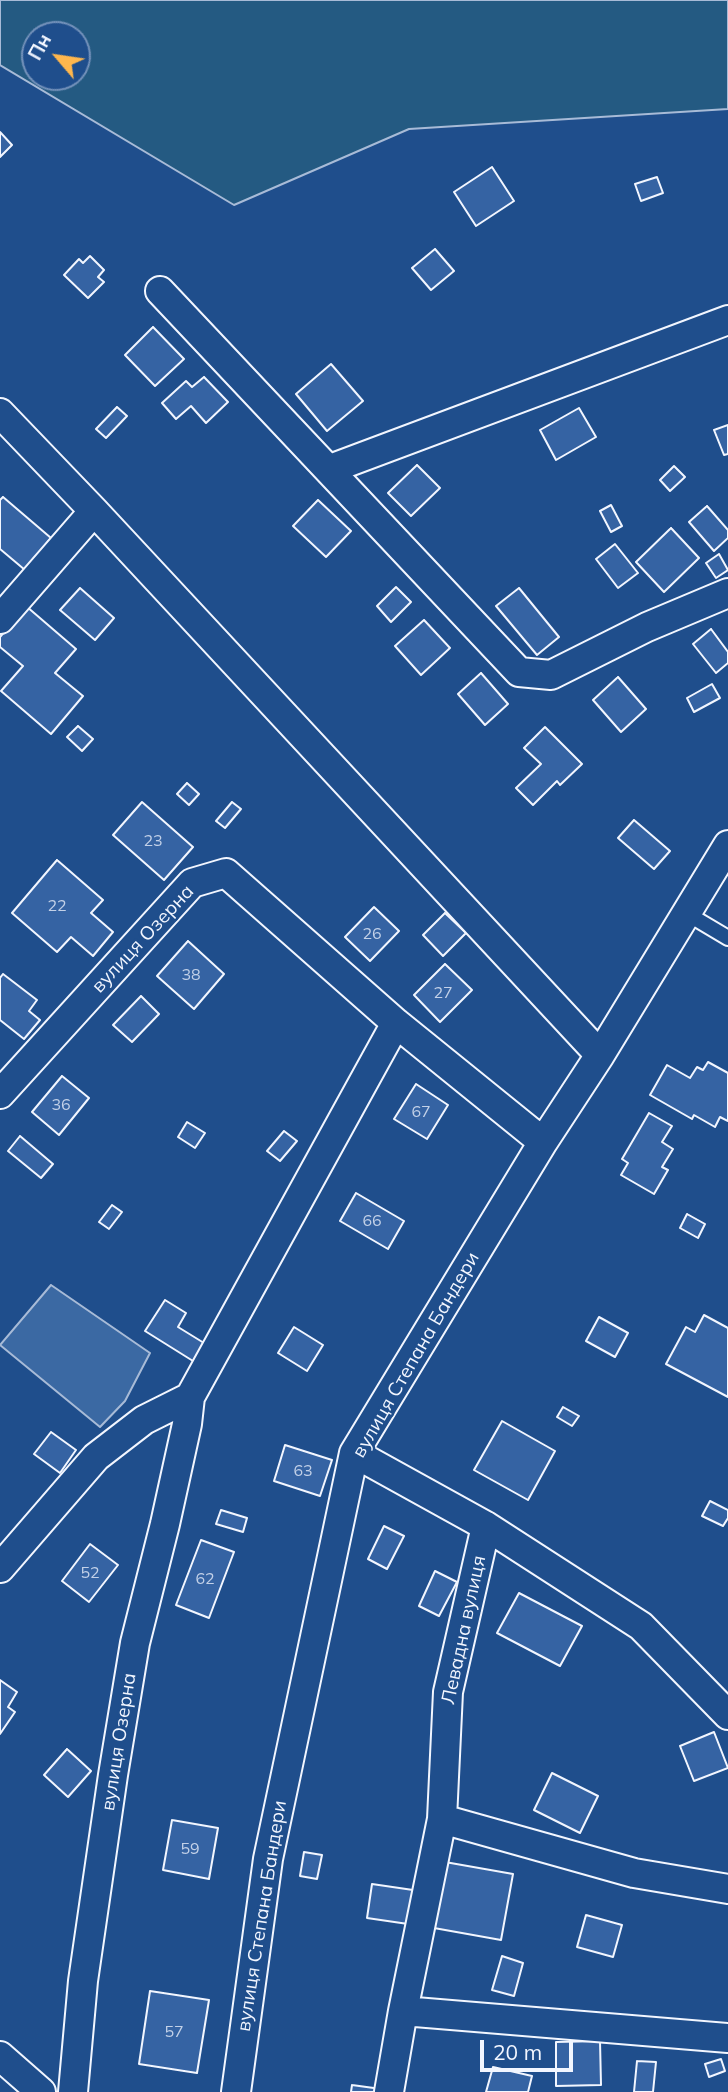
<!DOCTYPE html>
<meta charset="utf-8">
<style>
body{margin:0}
#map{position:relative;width:728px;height:2092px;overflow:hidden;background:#1f4e8c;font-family:Mulish,sans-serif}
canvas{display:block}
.north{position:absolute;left:21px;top:21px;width:70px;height:70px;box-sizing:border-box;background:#1f4e8c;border:2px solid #7391ba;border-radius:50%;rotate:299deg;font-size:19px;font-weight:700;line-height:28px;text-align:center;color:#f2f6ff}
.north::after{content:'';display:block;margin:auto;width:24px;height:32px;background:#ffb74d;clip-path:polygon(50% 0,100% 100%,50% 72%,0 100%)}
.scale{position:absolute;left:480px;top:2040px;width:93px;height:32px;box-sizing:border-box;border:4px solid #f2f6ff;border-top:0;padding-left:9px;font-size:21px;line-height:24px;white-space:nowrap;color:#f2f6ff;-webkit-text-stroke:5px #1f4e8c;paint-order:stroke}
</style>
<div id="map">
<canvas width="728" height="2092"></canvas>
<div class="north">Пн</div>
<div class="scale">20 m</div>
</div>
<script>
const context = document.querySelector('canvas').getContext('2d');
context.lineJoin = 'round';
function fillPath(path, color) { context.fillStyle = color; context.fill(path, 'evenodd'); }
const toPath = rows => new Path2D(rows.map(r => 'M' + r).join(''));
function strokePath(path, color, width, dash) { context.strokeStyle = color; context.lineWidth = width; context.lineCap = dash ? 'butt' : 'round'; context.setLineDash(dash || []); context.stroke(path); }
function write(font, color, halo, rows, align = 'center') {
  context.font = font + ' Mulish,sans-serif'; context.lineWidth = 5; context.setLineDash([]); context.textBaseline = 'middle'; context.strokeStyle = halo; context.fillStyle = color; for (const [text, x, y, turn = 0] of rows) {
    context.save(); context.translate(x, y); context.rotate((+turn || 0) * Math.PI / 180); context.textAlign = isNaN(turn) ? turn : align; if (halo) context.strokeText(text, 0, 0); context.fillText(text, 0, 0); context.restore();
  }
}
const green = toPath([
 [0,0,728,0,728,109,409,129,234,205,0,65,0,0],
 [35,35,77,35,77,77,35,77,35,35]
]);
fillPath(green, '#245a82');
strokePath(green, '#a8bbd7', 2);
const water = toPath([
 [51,1285,150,1353,125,1401,100,1427,0,1345,51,1285]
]);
fillPath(water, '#3b69a3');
strokePath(water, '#a8bbd7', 2);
const building = toPath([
 [0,132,12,145,0,157,0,132],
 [492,167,514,201,476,226,454,192,492,167],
 [657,177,663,193,641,201,635,184,657,177],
 [435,249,454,271,431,290,412,268,435,249],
 [90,256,104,270,98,277,104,282,88,298,64,275,79,259,83,263,90,256],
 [153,327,184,359,155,386,125,355,153,327],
 [331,364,363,401,327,431,296,394,331,364],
 [204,377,228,402,206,423,191,406,176,419,162,403,186,381,192,387,204,377],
 [117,407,127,416,106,438,96,429,117,407],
 [579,408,596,437,556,460,540,430,579,408],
 [728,425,728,454,724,455,714,430,728,425],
 [417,465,440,488,411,516,388,493,417,465],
 [674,466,685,477,670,491,660,480,674,466],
 [3,497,51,538,25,570,0,549,0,500,3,497],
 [318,500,351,531,326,557,293,526,318,500],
 [611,505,622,526,611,532,600,511,611,505],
 [707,506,728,530,728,538,714,551,689,522,707,506],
 [671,528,699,558,664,592,636,562,671,528],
 [615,544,638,573,618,588,596,559,615,544],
 [719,554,728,570,716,578,706,563,719,554],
 [396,587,411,602,391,622,377,606,396,587],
 [80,588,114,618,95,640,60,610,80,588],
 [519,588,559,637,537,655,496,606,519,588],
 [26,606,76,649,55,673,83,696,51,734,1,691,23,666,0,647,0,637,26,606],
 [424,620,450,648,421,675,395,646,424,620],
 [711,629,728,652,728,663,716,673,693,644,711,629],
 [481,673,508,704,485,725,458,694,481,673],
 [618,677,646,709,621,732,593,700,618,677],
 [712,684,720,698,694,712,687,698,712,684],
 [78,726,93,739,82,751,67,737,78,726],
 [545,727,582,764,560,785,557,781,533,805,516,788,541,764,524,748,545,727],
 [187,783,199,794,189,805,177,794,187,783],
 [142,802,193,847,164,880,113,835,142,802],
 [232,802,241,809,225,828,216,821,232,802],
 [634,820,670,851,654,869,618,838,634,820],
 [57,860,103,900,91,913,113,932,93,956,71,937,57,952,12,913,57,860],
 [374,907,399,931,370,961,345,937,374,907],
 [445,913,466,933,443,956,423,935,445,913],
 [188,941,224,974,194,1009,157,976,188,941],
 [445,964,472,990,440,1022,414,995,445,964],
 [3,974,37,1000,29,1011,40,1020,24,1039,0,1020,0,978,3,974],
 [141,996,159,1014,132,1042,113,1025,141,996],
 [708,1062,728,1073,728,1121,720,1117,715,1127,694,1115,692,1119,650,1095,667,1065,690,1078,697,1067,703,1070,708,1062],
 [62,1076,89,1098,59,1135,32,1112,62,1076],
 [416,1084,448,1105,427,1139,394,1119,416,1084],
 [649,1113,672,1126,662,1142,673,1149,662,1167,668,1170,654,1194,621,1175,628,1163,622,1159,649,1113],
 [187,1122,205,1133,195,1148,178,1137,187,1122],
 [284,1131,297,1141,280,1161,267,1151,284,1131],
 [20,1136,53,1164,41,1178,8,1151,20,1136],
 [356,1193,404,1221,388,1249,340,1221,356,1193],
 [112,1205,122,1212,109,1229,99,1222,112,1205],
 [687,1214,705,1224,698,1238,680,1228,687,1214],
 [165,1300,186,1313,178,1327,204,1343,193,1361,145,1331,165,1300],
 [704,1315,728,1328,728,1397,666,1364,686,1327,695,1332,704,1315],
 [599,1317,628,1333,615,1357,586,1341,599,1317],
 [294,1327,323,1345,307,1371,278,1353,294,1327],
 [563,1407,579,1416,572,1426,557,1417,563,1407],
 [502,1421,555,1451,528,1500,474,1470,502,1421],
 [51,1432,76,1450,60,1473,34,1454,51,1432],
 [285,1445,332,1460,320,1496,274,1481,285,1445],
 [710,1501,728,1510,728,1518,723,1526,702,1516,710,1501],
 [221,1510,247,1518,243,1532,216,1524,221,1510],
 [384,1526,404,1536,387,1569,368,1559,384,1526],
 [201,1540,234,1552,209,1618,176,1605,201,1540],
 [90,1544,118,1565,89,1602,62,1581,90,1544],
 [435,1571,457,1582,439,1616,419,1606,435,1571],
 [519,1593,582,1626,560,1666,497,1633,519,1593],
 [0,1680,17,1692,8,1707,15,1712,0,1734,0,1680],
 [714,1732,728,1768,694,1781,680,1746,714,1732],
 [67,1749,91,1771,68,1797,44,1775,67,1749],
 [552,1773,598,1796,580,1833,534,1810,552,1773],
 [172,1820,218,1828,209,1879,163,1870,172,1820],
 [304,1852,322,1855,317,1879,300,1876,304,1852],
 [445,1862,513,1874,501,1940,434,1928,445,1862],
 [372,1884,413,1890,408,1924,367,1918,372,1884],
 [586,1915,622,1925,613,1957,577,1947,586,1915],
 [502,1956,523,1963,514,1996,492,1990,502,1956],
 [150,1991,209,2000,197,2073,139,2064,150,1991],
 [600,2041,601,2085,556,2086,556,2042,600,2041],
 [721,2059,725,2071,709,2077,705,2064,721,2059],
 [637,2061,656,2062,653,2092,634,2092,637,2061],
 [493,2067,532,2076,528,2092,486,2092,493,2067],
 [352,2085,381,2089,380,2092,351,2092,352,2085]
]);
fillPath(building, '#3563a3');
strokePath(building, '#f2f6ff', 2);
const lane = toPath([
 [686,913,728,938]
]);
const street = toPath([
 [160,291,519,672,551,675,647,627,728,593],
 [0,413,94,511,600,1055],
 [330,469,728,320],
 [0,619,94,511],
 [0,1094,192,883,226,873,396,1023,543,1142],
 [354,1453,486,1526,641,1626,728,1715],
 [0,1568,96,1457,144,1420,190,1397,396,1023],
 [442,1819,634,1873,728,1889],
 [403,2011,728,2038],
 [0,2056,41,2092],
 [73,2092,83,1981,113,1775,135,1643,165,1524,187,1424,190,1397],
 [236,2092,268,1859,354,1453,543,1142,600,1055,728,845],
 [389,2092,403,2011,442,1819,448,1692,486,1526]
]);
strokePath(lane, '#f2f6ff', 18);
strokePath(street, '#f2f6ff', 32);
strokePath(lane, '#1f4e8c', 14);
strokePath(street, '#1f4e8c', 28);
write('16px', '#c3d1e8', null, [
 ["23",153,841],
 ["22",57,906],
 ["26",372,934],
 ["38",191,975],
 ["27",443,993],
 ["36",61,1105],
 ["67",421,1112],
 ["66",372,1221],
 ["63",303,1471],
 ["52",90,1573],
 ["62",205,1579],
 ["59",190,1849],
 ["57",174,2032]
]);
write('19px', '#f2f6ff', '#1f4e8c', [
 ["вулиця Озерна",143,939,-47],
 ["вулиця Степана Бандери",416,1355,-60],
 ["Левадна вулиця",464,1630,-78],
 ["вулиця Озерна",119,1742,-81],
 ["вулиця Степана Бандери",262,1916,-81]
]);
</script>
